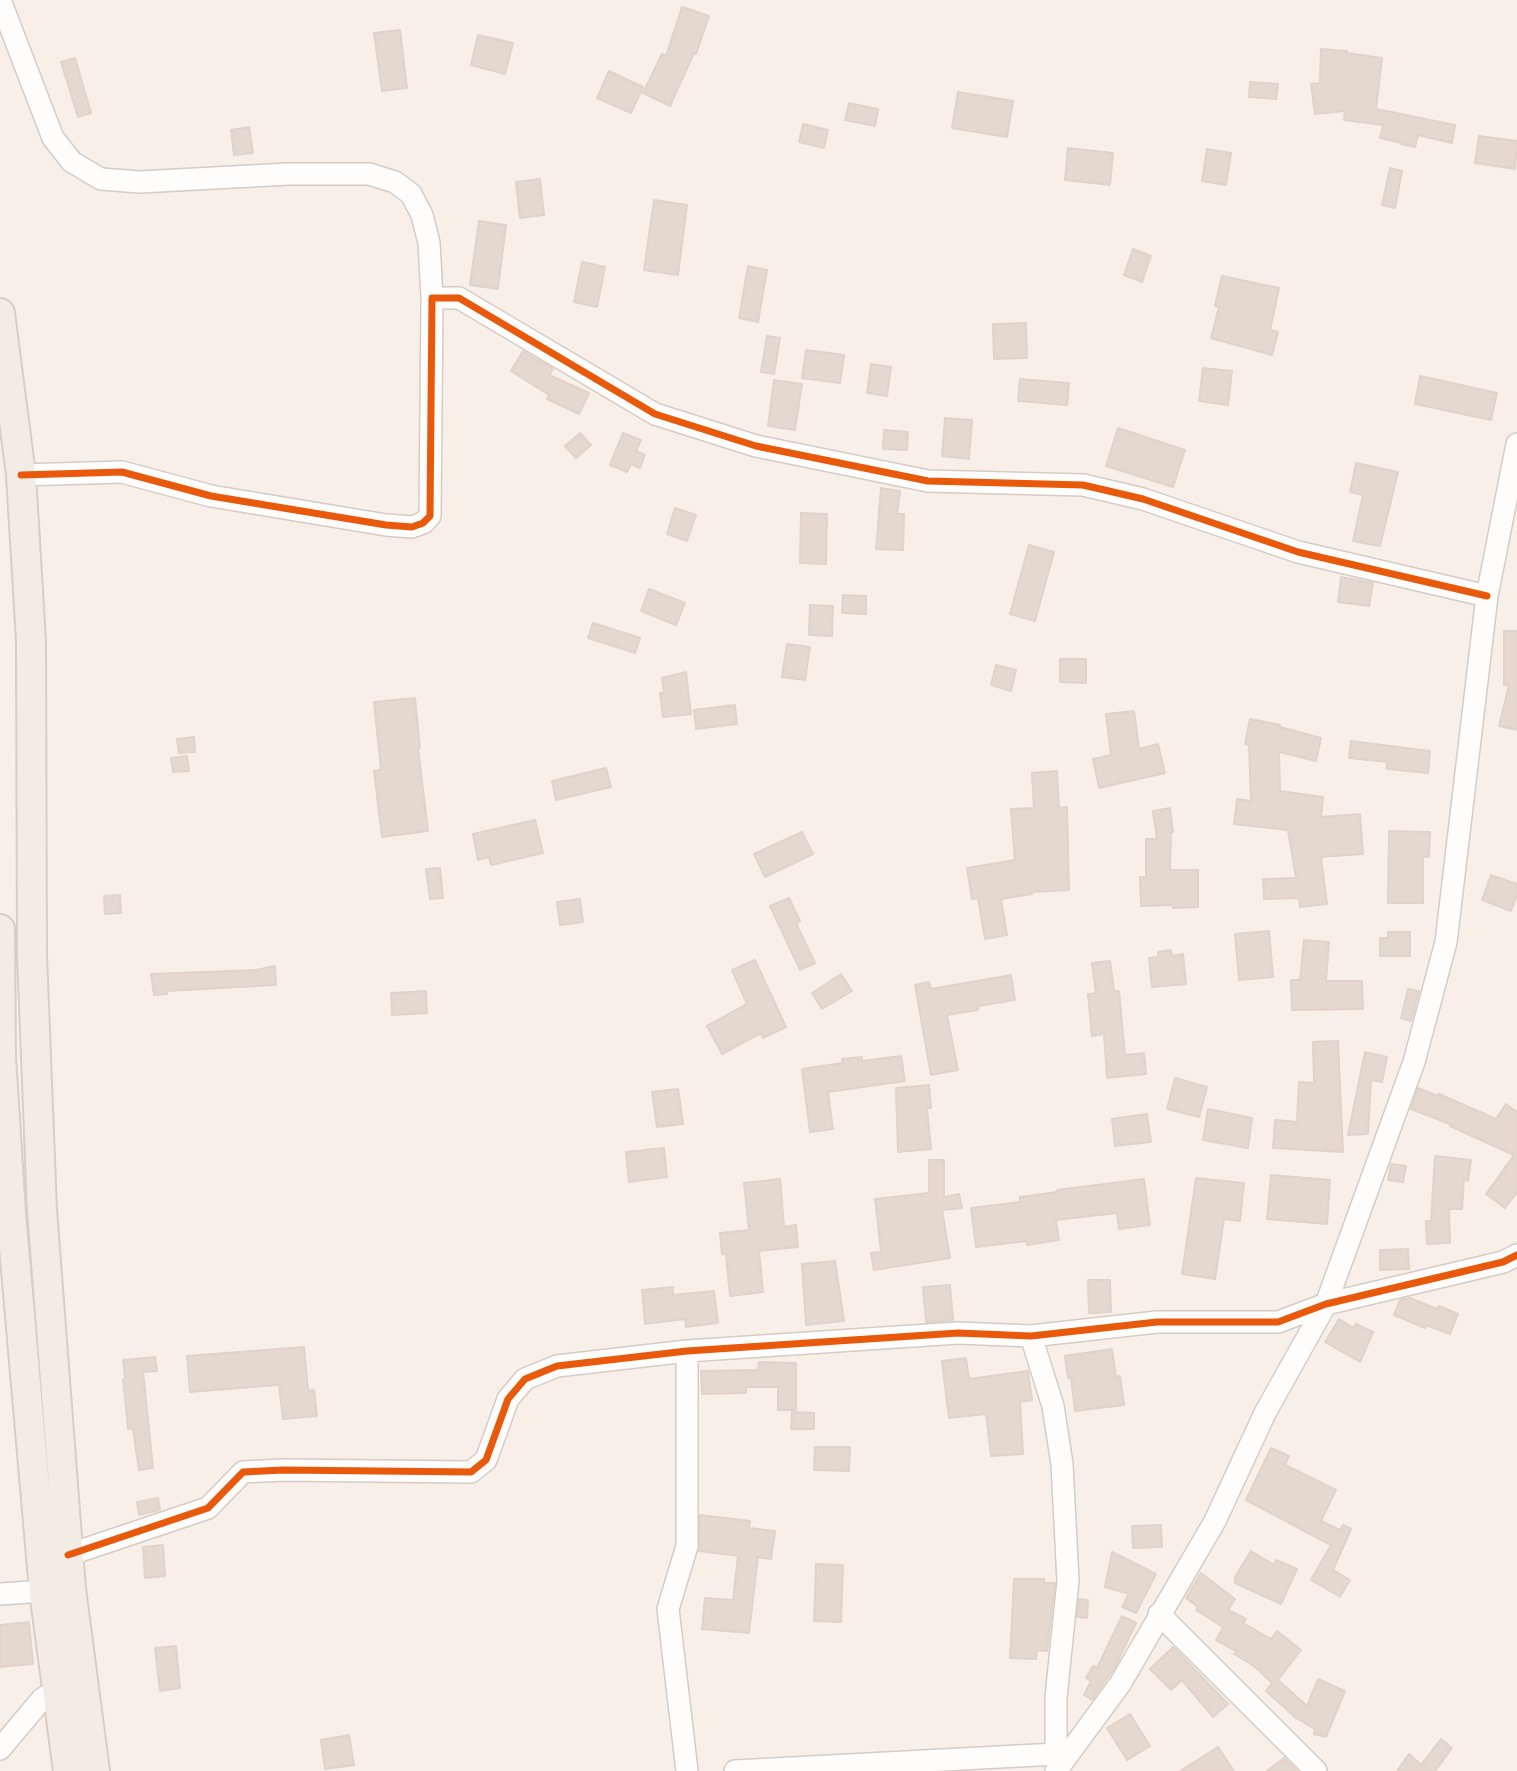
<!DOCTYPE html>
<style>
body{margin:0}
canvas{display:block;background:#f8f0e8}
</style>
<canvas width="1517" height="1771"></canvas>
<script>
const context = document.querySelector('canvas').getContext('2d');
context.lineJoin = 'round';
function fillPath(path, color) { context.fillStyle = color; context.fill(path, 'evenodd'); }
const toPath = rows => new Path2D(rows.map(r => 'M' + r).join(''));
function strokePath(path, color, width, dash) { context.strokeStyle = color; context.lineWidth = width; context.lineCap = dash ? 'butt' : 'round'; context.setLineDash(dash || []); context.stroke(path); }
const building = toPath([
 [682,7,709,16,696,54,694,53,670,106,643,93,662,54,666,56,682,7],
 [400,30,407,88,382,91,374,33,400,30],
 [478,35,513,43,505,74,471,65,478,35],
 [1321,49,1347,51,1347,53,1382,58,1376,109,1455,125,1452,143,1418,135,1415,147,1401,144,1402,143,1380,138,1383,125,1344,120,1345,111,1315,114,1311,84,1320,83,1321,49],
 [75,58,91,113,78,117,61,62,75,58],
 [609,71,643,87,631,113,597,98,609,71],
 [1250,82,1278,84,1276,99,1249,97,1250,82],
 [958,92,1013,101,1007,137,952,128,958,92],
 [849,103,878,109,875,126,845,120,849,103],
 [803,124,828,130,824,148,799,142,803,124],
 [249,127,253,153,234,155,231,130,249,127],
 [1479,136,1517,141,1515,169,1475,163,1479,136],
 [1068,148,1113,153,1110,185,1065,180,1068,148],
 [1207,149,1231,153,1226,185,1202,181,1207,149],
 [1390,168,1402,171,1395,208,1382,205,1390,168],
 [540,179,544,215,520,218,516,182,540,179],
 [654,200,687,205,678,275,644,270,654,200],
 [479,221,506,225,498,289,470,285,479,221],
 [1133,249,1151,256,1142,282,1124,275,1133,249],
 [582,262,605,267,597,307,574,302,582,262],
 [748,266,767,270,758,322,739,318,748,266],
 [1222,276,1279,288,1270,330,1278,332,1272,355,1211,338,1219,307,1215,306,1222,276],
 [1026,323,1027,358,994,359,993,324,1026,323],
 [767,336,780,338,774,374,761,372,767,336],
 [806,350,844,355,840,383,802,378,806,350],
 [523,351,553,369,549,375,589,393,579,414,547,399,549,395,511,371,523,351],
 [871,364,891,367,887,396,867,393,871,364],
 [1203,368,1232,371,1228,405,1199,401,1203,368],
 [1420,376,1497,393,1491,420,1415,404,1420,376],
 [1020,379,1069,383,1067,405,1018,401,1020,379],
 [774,380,802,384,795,430,768,426,774,380],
 [945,418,972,420,969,459,942,456,945,418],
 [1118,428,1185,450,1173,487,1106,466,1118,428],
 [884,430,908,432,907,450,883,449,884,430],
 [580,433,591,445,576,458,565,446,580,433],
 [623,433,641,440,636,451,645,455,640,468,631,464,627,472,610,465,623,433],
 [1356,463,1398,472,1380,546,1353,541,1363,495,1350,492,1356,463],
 [881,488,900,491,897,514,904,514,903,550,876,549,881,488],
 [675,508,696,515,687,541,667,534,675,508],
 [801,513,827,514,826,564,800,563,801,513],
 [1029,545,1054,552,1035,621,1010,614,1029,545],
 [1341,577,1373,583,1369,606,1338,602,1341,577],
 [649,589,685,603,676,625,641,611,649,589],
 [843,595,866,596,866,614,842,613,843,595],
 [810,605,833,606,832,636,809,635,810,605],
 [593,623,640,638,635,653,588,638,593,623],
 [1504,631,1517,631,1517,730,1499,726,1509,685,1504,685,1504,631],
 [787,644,810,647,805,680,782,677,787,644],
 [1060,659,1086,659,1086,683,1060,682,1060,659],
 [996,665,1016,670,1011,691,991,685,996,665],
 [686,672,691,714,663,717,660,693,664,693,662,678,686,672],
 [415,698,420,748,418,748,428,831,382,837,374,771,381,770,374,702,415,698],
 [735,705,737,724,696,729,694,710,735,705],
 [1134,711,1139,749,1158,744,1165,773,1099,788,1093,759,1111,755,1106,714,1134,711],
 [1250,719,1280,725,1280,727,1321,738,1316,761,1279,752,1280,791,1323,797,1321,817,1360,814,1363,854,1321,857,1327,904,1300,907,1299,898,1264,899,1263,879,1296,878,1288,830,1234,824,1237,799,1251,801,1249,745,1245,744,1250,719],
 [194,737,195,752,179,753,177,739,194,737],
 [1351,741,1430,751,1428,773,1387,769,1387,762,1349,758,1351,741],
 [187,756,189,771,173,772,171,758,187,756],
 [606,768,611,787,556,800,552,781,606,768],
 [1057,771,1059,808,1067,807,1069,890,1032,892,1032,894,1001,899,1007,935,985,939,978,898,972,899,967,868,1015,860,1011,809,1034,808,1032,773,1057,771],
 [1170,808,1173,832,1171,832,1170,870,1198,870,1198,907,1173,908,1173,905,1141,906,1140,877,1146,877,1146,839,1157,839,1153,811,1170,808],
 [535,820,543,853,491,865,489,857,478,860,473,834,535,820],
 [1389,831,1430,832,1429,857,1423,857,1423,903,1388,903,1389,831],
 [802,832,813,854,765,877,754,854,802,832],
 [440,868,443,898,430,899,426,869,440,868],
 [1491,875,1517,884,1517,895,1511,911,1482,900,1491,875],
 [120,895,121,913,105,914,104,896,120,895],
 [789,898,800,921,796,923,815,963,800,970,770,906,789,898],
 [580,899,583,922,560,925,557,902,580,899],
 [1269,931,1273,977,1239,980,1235,934,1269,931],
 [1388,932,1410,932,1410,956,1380,956,1380,938,1388,938,1388,932],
 [1304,940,1329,942,1326,981,1362,981,1363,1009,1292,1010,1291,980,1300,980,1304,940],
 [1171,950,1172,956,1183,954,1186,984,1152,987,1149,958,1158,957,1158,952,1171,950],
 [755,960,786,1027,763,1038,761,1033,722,1054,707,1026,747,1004,732,970,755,960],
 [1110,961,1114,991,1119,991,1125,1055,1144,1053,1146,1074,1107,1078,1104,1034,1092,1036,1088,994,1096,993,1092,963,1110,961],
 [275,966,276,985,167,991,167,994,154,995,151,974,256,970,275,966],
 [841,974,852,991,822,1009,812,993,841,974],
 [1011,975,1015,1000,978,1006,978,1010,947,1015,958,1070,931,1075,915,985,929,982,931,989,1011,975],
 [1408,989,1419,991,1411,1021,1401,1018,1408,989],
 [426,991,427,1013,392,1015,391,993,426,991],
 [1338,1041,1343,1152,1273,1148,1275,1120,1297,1122,1299,1082,1314,1083,1313,1042,1338,1041],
 [1365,1052,1387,1057,1382,1082,1371,1080,1368,1134,1348,1135,1365,1052],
 [901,1056,905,1081,828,1092,833,1129,810,1132,802,1069,843,1063,842,1059,862,1057,862,1061,901,1056],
 [1175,1078,1207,1087,1199,1117,1167,1109,1175,1078],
 [929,1085,931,1108,927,1108,931,1149,898,1152,896,1088,929,1085],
 [1418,1088,1438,1096,1439,1094,1496,1119,1506,1104,1517,1112,1517,1192,1505,1208,1486,1194,1514,1155,1450,1126,1455,1126,1411,1109,1418,1088],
 [678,1089,683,1124,657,1127,652,1092,678,1089],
 [1208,1109,1252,1118,1248,1148,1203,1140,1208,1109],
 [1147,1114,1151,1142,1115,1146,1112,1119,1147,1114],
 [664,1148,667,1177,629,1182,626,1152,664,1148],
 [1435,1156,1471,1160,1468,1181,1464,1178,1462,1209,1449,1209,1450,1243,1427,1244,1426,1221,1431,1221,1435,1156],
 [929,1160,944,1160,944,1197,959,1194,962,1208,942,1210,950,1258,874,1270,871,1253,881,1252,875,1199,929,1193,929,1160],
 [1391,1164,1406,1166,1403,1182,1388,1180,1391,1164],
 [1271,1175,1330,1180,1327,1224,1267,1219,1271,1175],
 [1196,1178,1244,1183,1240,1221,1224,1219,1215,1279,1182,1274,1196,1178],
 [780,1179,784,1227,796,1225,798,1247,759,1251,763,1292,730,1296,726,1254,722,1254,720,1233,749,1230,744,1183,780,1179],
 [1144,1179,1150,1225,1119,1229,1117,1213,1056,1220,1059,1240,1027,1245,1026,1241,976,1247,971,1208,1020,1202,1020,1197,1057,1192,1057,1190,1144,1179],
 [1408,1249,1409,1269,1380,1270,1380,1250,1408,1249],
 [835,1261,844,1321,806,1325,802,1264,835,1261],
 [1088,1280,1110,1280,1111,1312,1089,1313,1088,1280],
 [950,1285,953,1320,926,1322,923,1287,950,1285],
 [673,1287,673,1295,714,1291,718,1323,686,1327,685,1319,645,1324,642,1290,673,1287],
 [1410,1298,1437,1309,1439,1306,1458,1314,1450,1334,1426,1325,1425,1328,1394,1315,1400,1300,1410,1298],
 [1339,1319,1354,1328,1356,1324,1373,1332,1360,1362,1325,1342,1339,1319],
 [304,1347,308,1391,314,1390,317,1416,283,1419,279,1385,190,1392,187,1356,304,1347],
 [1112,1349,1116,1377,1120,1376,1124,1405,1075,1411,1071,1377,1068,1378,1065,1356,1112,1349],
 [155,1357,157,1371,143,1372,153,1468,139,1470,133,1428,128,1429,123,1379,125,1379,123,1360,155,1357],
 [966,1358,969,1379,1028,1371,1032,1400,1020,1402,1023,1454,991,1456,986,1414,949,1418,942,1361,966,1358],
 [759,1362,796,1363,796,1410,778,1410,778,1387,746,1387,746,1393,702,1394,701,1371,758,1370,759,1362],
 [792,1412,814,1413,814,1429,791,1429,792,1412],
 [815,1447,850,1447,849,1471,814,1470,815,1447],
 [1271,1448,1289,1456,1285,1465,1336,1490,1321,1521,1340,1530,1343,1525,1351,1529,1333,1570,1350,1580,1340,1597,1311,1580,1331,1545,1246,1500,1271,1448],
 [158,1498,160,1510,139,1515,137,1502,158,1498],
 [700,1515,750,1521,749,1528,775,1531,771,1559,758,1557,749,1633,702,1629,705,1598,733,1600,738,1556,699,1551,700,1515],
 [1161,1525,1162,1547,1133,1548,1132,1526,1161,1525],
 [163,1545,165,1576,145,1578,143,1547,163,1545],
 [1251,1551,1274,1565,1276,1560,1297,1569,1281,1604,1235,1583,1235,1577,1251,1551],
 [1112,1552,1156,1574,1136,1613,1122,1607,1129,1594,1105,1587,1112,1552],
 [816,1564,843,1565,841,1622,814,1621,816,1564],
 [1201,1573,1235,1599,1228,1610,1246,1619,1243,1623,1271,1639,1277,1631,1301,1650,1278,1680,1307,1706,1318,1679,1345,1691,1326,1737,1314,1734,1315,1729,1296,1718,1266,1691,1272,1683,1254,1666,1234,1654,1236,1651,1216,1640,1223,1627,1196,1610,1198,1607,1186,1598,1201,1573],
 [1014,1579,1044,1579,1044,1583,1055,1583,1047,1651,1037,1650,1036,1659,1010,1658,1014,1579],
 [1079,1599,1088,1600,1087,1618,1077,1617,1079,1599],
 [1122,1616,1136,1623,1115,1667,1092,1700,1084,1695,1091,1681,1086,1678,1093,1666,1097,1668,1122,1616],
 [29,1622,33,1664,0,1667,0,1625,29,1622],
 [176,1646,180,1688,160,1691,155,1648,176,1646],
 [1173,1647,1228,1704,1213,1717,1182,1680,1171,1690,1150,1669,1173,1647],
 [1130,1714,1150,1746,1127,1760,1107,1728,1130,1714],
 [349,1735,354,1765,325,1769,321,1740,349,1735],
 [1441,1739,1452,1748,1435,1771,1397,1771,1409,1754,1421,1765,1441,1739],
 [1218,1747,1234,1771,1180,1771,1218,1747],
 [1284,1758,1297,1771,1267,1771,1284,1758]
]);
fillPath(building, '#e4d8cf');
strokePath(building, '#e1d2ca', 2);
const minor = toPath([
 [0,0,53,138,72,162,101,179,140,182,288,174,369,174,395,182,411,194,422,215,429,243,432,298],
 [21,475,122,472,211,496,386,525,412,527,423,523,430,516,432,298,459,298,655,414,756,446,928,481,1083,485,1143,499,1298,552,1487,596],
 [1031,1336,1053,1406,1062,1464,1068,1581,1056,1697,1056,1754,1059,1771],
 [687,1351,687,1546,668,1609,687,1771],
 [68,1555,208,1508,243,1472,283,1470,471,1472,486,1460,508,1399,525,1379,557,1366,687,1351,958,1333,1031,1336,1157,1322,1278,1322,1326,1304,1503,1262,1517,1255],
 [0,1594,44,1591],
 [1159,1614,1316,1771],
 [0,1749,42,1699,58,1690],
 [735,1771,1056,1754],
 [1056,1771,1120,1684,1215,1521,1265,1413,1326,1304,1414,1062,1446,942,1487,596,1517,444]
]);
const major = toPath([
 [0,313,21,475,31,641,32,955,42,1210,71,1589,95,1771],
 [0,929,1,1057,11,1213,44,1591,68,1771]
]);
strokePath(minor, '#d6cbc5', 24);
strokePath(major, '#d9cdc8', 32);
strokePath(minor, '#fefdfc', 21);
strokePath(major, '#f3ece4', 28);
strokePath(toPath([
 [21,475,122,472,211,496,386,525,412,527,423,523,430,516,432,298,459,298,655,414,756,446,928,481,1083,485,1143,499,1298,552,1487,596],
 [68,1555,208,1508,243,1472,283,1470,471,1472,486,1460,508,1399,525,1379,557,1366,687,1351,958,1333,1031,1336,1157,1322,1278,1322,1326,1304,1503,1262,1517,1255]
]), '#e8590c', 7);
</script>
